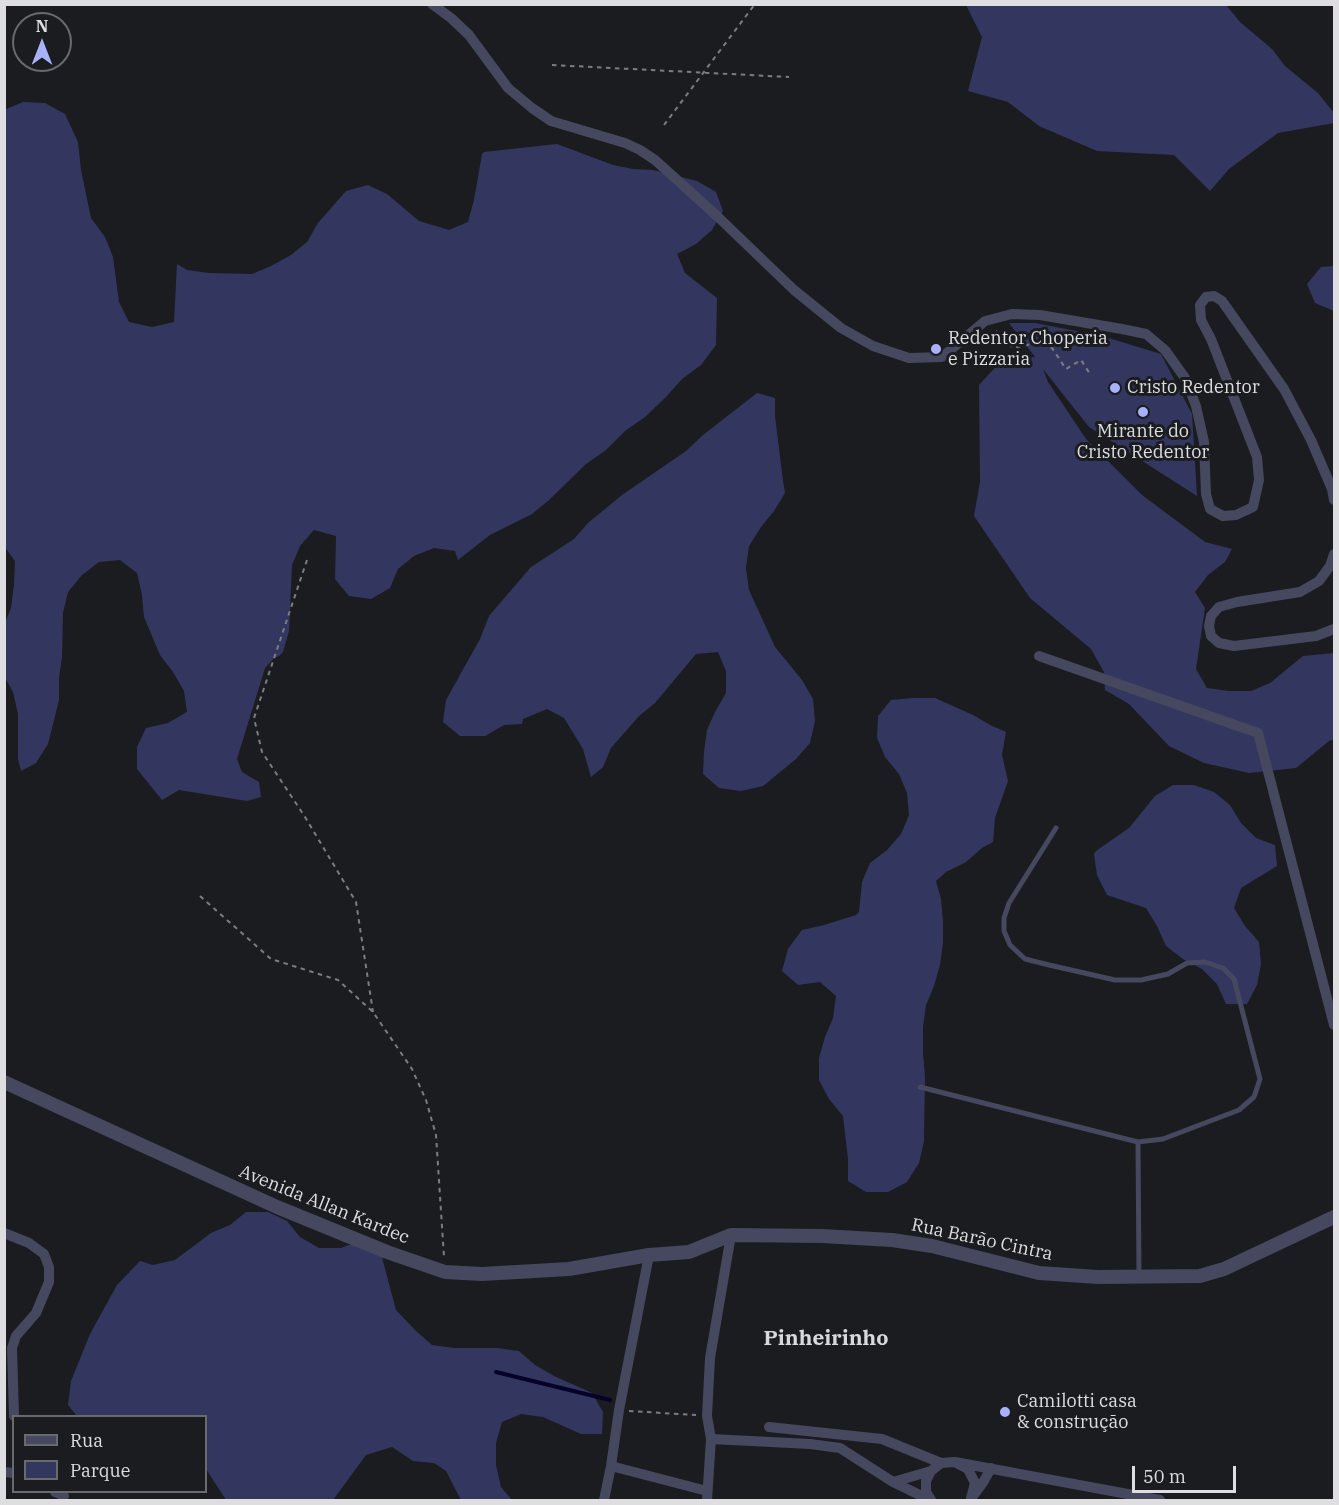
<!DOCTYPE html>
<meta charset="utf-8">
<style>
body{margin:0}
#map{position:relative;width:1339px;height:1505px;overflow:hidden;background:#1b1c1f;font-family:"IBM Plex Serif",serif}
canvas{display:block}
.frame{position:absolute;inset:0;border:6px solid #dedee0;pointer-events:none}
.legend{position:absolute;left:12px;top:1415px;width:195px;height:78px;box-sizing:border-box;background:#1b1c1f;border:2px solid #696a6c;margin:0;padding:8px 10px;list-style:none;font-size:18px;color:#dedee0}
.legend li{display:flex;align-items:center;gap:12px;height:30px}
.legend b{width:30px;border:2px solid #696a6c}
.north{position:absolute;left:12px;top:12px;width:60px;height:60px;box-sizing:border-box;background:#1b1c1f;border:2px solid #696a6c;border-radius:50%;rotate:0deg;font-size:16px;font-weight:700;line-height:24px;text-align:center;color:#dedee0}
.north::after{content:'';display:block;margin:auto;width:21px;height:27px;background:#a7b1fc;clip-path:polygon(50% 0,100% 100%,50% 72%,0 100%)}
.scale{position:absolute;left:1132px;top:1466px;width:104px;height:27px;box-sizing:border-box;border:3px solid #dedee0;border-top:0;padding-left:8px;font-size:18px;line-height:21px;white-space:nowrap;color:#dedee0;-webkit-text-stroke:4px #1b1c1f;paint-order:stroke}
</style>
<div id="map">
<canvas width="1339" height="1505"></canvas>
<div class="frame"></div>
<ul class="legend">
<li><b style="height:8px;background:#45485e"></b>Rua</li>
<li><b style="height:16px;background:#333760"></b>Parque</li>
</ul>
<div class="north">N</div>
<div class="scale">50 m</div>
</div>
<script>
const context = document.querySelector('canvas').getContext('2d');
context.lineJoin = 'round';
function fillPath(path, color) { context.fillStyle = color; context.fill(path, 'evenodd'); }
const toPath = rows => new Path2D(rows.map(r => 'M' + r).join(''));
function strokePath(path, color, width, dash) { context.strokeStyle = color; context.lineWidth = width; context.lineCap = dash ? 'butt' : 'round'; context.setLineDash(dash || []); context.stroke(path); }
function write(font, color, halo, rows, align = 'center') {
  context.font = font + ' "IBM Plex Serif",serif'; context.lineWidth = 6; context.setLineDash([]); context.textBaseline = 'middle'; context.strokeStyle = halo; context.fillStyle = color; for (const [text, x, y, turn = 0] of rows) {
    context.save(); context.translate(x, y); context.rotate((+turn || 0) * Math.PI / 180); context.textAlign = isNaN(turn) ? turn : align; if (halo) context.strokeText(text, 0, 0); context.fillText(text, 0, 0); context.restore();
  }
}
fillPath(toPath([
 [966,5,1226,5,1240,22,1272,49,1285,66,1318,93,1334,113,1334,123,1278,133,1229,169,1210,191,1174,155,1097,151,1039,126,1008,102,968,91,982,37],
 [23,102,45,103,65,114,78,142,81,170,91,218,105,237,113,257,119,302,129,322,152,327,174,322,177,264,187,270,209,273,252,274,271,266,291,255,307,242,318,223,346,191,368,185,387,194,419,221,449,230,468,222,474,200,482,154,484,152,557,144,613,165,633,169,653,170,697,181,716,192,723,211,712,230,696,244,677,254,685,273,717,298,716,345,701,365,682,379,665,398,645,417,625,431,606,450,586,464,549,500,532,514,490,535,458,560,455,551,434,548,414,556,398,569,390,588,371,599,349,596,335,579,336,536,314,530,300,546,292,565,289,631,283,652,279,656,274,658,265,668,237,759,242,772,259,782,261,797,247,801,179,790,162,800,137,769,137,747,146,728,168,723,187,712,184,691,173,672,160,655,144,617,142,595,137,573,120,560,99,562,82,575,68,592,63,613,62,657,59,678,59,700,48,744,36,763,21,771,18,759,18,714,13,692,4,676,5,623,11,608,14,585,15,561,4,546,4,110],
 [1334,266,1334,311,1315,303,1307,284,1321,267],
 [1009,323,1035,323,1102,336,1161,354,1192,414,1197,496,1089,427,1043,369,1048,382,1086,439,1142,495,1205,542,1232,549,1225,562,1208,575,1195,592,1205,608,1196,669,1207,688,1229,691,1251,691,1270,683,1303,656,1334,653,1334,739,1329,741,1296,768,1249,773,1204,763,1169,746,1129,704,1105,690,1104,672,1091,649,1030,598,974,516,980,482,979,385,1002,360,1035,357],
 [757,393,775,398,775,416,783,481,785,493,774,511,761,527,749,546,746,568,749,590,775,647,802,680,813,699,815,721,810,743,796,759,763,786,741,791,719,788,703,774,704,752,707,730,715,712,726,693,726,671,718,652,696,654,655,703,639,716,611,748,603,767,591,777,583,749,564,718,547,709,523,719,522,724,504,725,485,736,460,736,443,722,446,700,480,639,489,616,531,567,574,539,588,523,622,495,686,451,703,435],
 [913,698,935,698,973,715,992,726,1006,732,1002,755,1008,781,995,818,993,842,982,848,966,862,946,872,936,881,941,899,943,921,943,943,940,965,934,986,926,1005,923,1027,923,1054,925,1076,924,1141,919,1163,907,1182,888,1192,866,1192,848,1181,848,1159,843,1116,829,1099,819,1080,819,1058,825,1037,833,1018,836,996,820,982,798,985,782,971,788,949,802,930,824,925,856,915,859,912,862,882,870,863,887,850,901,834,909,815,907,793,899,774,885,757,877,738,878,716,891,700],
 [1173,785,1194,785,1214,792,1230,805,1241,823,1256,838,1275,845,1277,866,1241,888,1234,908,1245,926,1259,942,1261,964,1257,985,1247,1004,1226,1004,1217,984,1202,969,1183,959,1166,946,1157,926,1146,908,1107,895,1097,875,1094,854,1096,851,1129,828,1155,796],
 [246,1212,268,1212,287,1221,300,1237,319,1248,341,1248,361,1240,380,1250,396,1310,416,1331,432,1345,454,1348,497,1348,519,1351,535,1365,554,1376,592,1393,603,1412,602,1434,581,1434,543,1417,521,1414,502,1422,496,1443,496,1465,501,1487,512,1500,461,1500,446,1471,434,1463,413,1461,392,1447,366,1455,333,1500,226,1500,206,1469,206,1416,77,1416,68,1405,71,1381,90,1334,117,1285,140,1261,153,1265,175,1260,211,1233,230,1225]
]), '#333760');
strokePath(toPath([
 [496,1372,610,1400]
]), '#06012b', 4);
strokePath(toPath([
 [552,65,789,77],
 [664,125,755,4],
 [996,331,1013,348,1036,343,1052,348,1066,369,1081,360,1090,374],
 [307,560,254,718,262,752,305,817,356,902,373,1012],
 [200,896,271,959,338,980,373,1012,412,1069,426,1100,436,1135,444,1257],
 [629,1411,696,1415]
]), '#7c7d7f', 2, [4.5, 4.5]);
strokePath(toPath([
 [920,1087,1138,1142,1163,1139,1239,1110,1254,1097,1260,1079,1234,979,1223,968,1205,962,1187,963,1168,974,1141,980,1115,980,1049,965,1025,959,1010,945,1004,931,1004,918,1009,903,1056,828],
 [1138,1142,1139,1275]
]), '#45485e', 5);
strokePath(toPath([
 [432,4,451,18,469,35,508,88,532,108,551,121,625,143,640,150,655,160,717,216,794,290,841,328,873,346,909,358,942,357,985,321,1012,314,1040,315,1122,329,1146,334,1165,350,1185,378,1196,406,1204,442,1206,494,1210,509,1223,516,1236,515,1253,507,1259,480,1257,457,1211,339,1201,320,1200,305,1206,297,1214,296,1222,301,1284,389,1311,440,1332,489,1334,500],
 [1334,554,1330,566,1319,581,1300,592,1237,602,1219,607,1211,616,1209,626,1211,636,1219,643,1234,646,1316,636,1334,629],
 [1039,656,1258,733,1334,1025],
 [4,1233,29,1243,44,1254,49,1267,49,1282,36,1313,16,1336,12,1348,14,1416],
 [769,1427,882,1439,941,1463],
 [711,1439,810,1444,840,1448,893,1482,930,1500],
 [955,1462,1160,1500],
 [611,1466,707,1491],
 [4,1472,14,1473],
 [893,1482,931,1471],
 [55,1492,64,1496],
 [973,1496,984,1481,991,1468],
 [604,1500,611,1466,619,1410,649,1255],
 [707,1500,711,1439,707,1416,710,1358,731,1235],
 [931,1500,926,1492,926,1481,931,1471,941,1463,955,1462,968,1469,975,1483,971,1498]
]), '#45485e', 10);
strokePath(toPath([
 [4,1082,277,1207,387,1252,445,1272,482,1274,569,1269,649,1255,689,1252,731,1235,822,1236,892,1240,932,1246,1039,1273,1098,1277,1200,1276,1224,1269,1334,1217]
]), '#45485e', 14);
for (const [x, y, r, color] of [
 [936,349,6,"#a7b1fc"],
 [1115,388,6,"#a7b1fc"],
 [1143,412,6,"#a7b1fc"],
 [1005,1412,6,"#a7b1fc"]
]) { const dot = new Path2D(); dot.arc(x, y, r, 0, 2 * Math.PI); context.fillStyle = color; context.fill(dot); strokePath(dot, '#1b1c1f', 2); }
write('18px', '#dedee0', '#1b1c1f', [
 ["Redentor Choperia",948,339],
 ["e Pizzaria",948,360],
 ["Cristo Redentor",1127,388],
 ["Mirante do",1143,432,"center"],
 ["Cristo Redentor",1143,453,"center"],
 ["Camilotti casa",1017,1402],
 ["& construção",1017,1423]
], 'left');
write('18px', '#dedee0', '#1b1c1f', [
 ["Avenida Allan Kardec",324,1205,22],
 ["Rua Barão Cintra",982,1240,12]
]);
write('bold 21px', '#d8d8dd', '#1b1c1f', [
 ["Pinheirinho",826,1339]
]);
</script>
